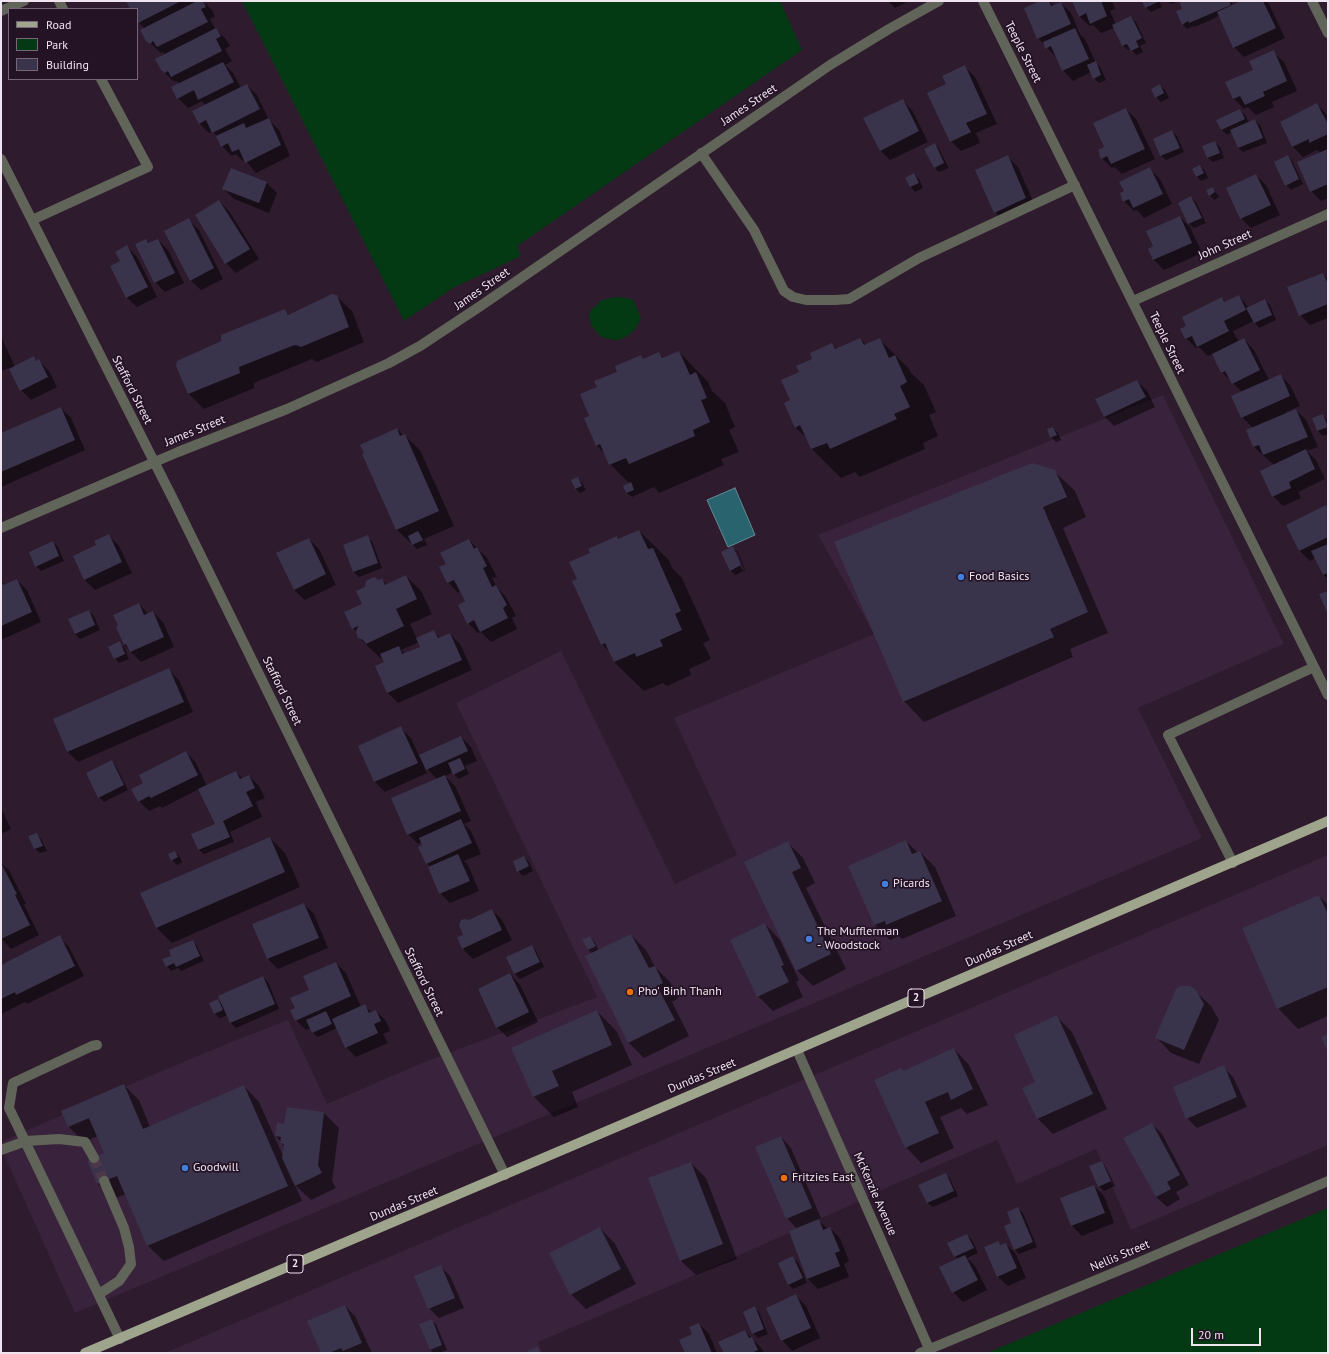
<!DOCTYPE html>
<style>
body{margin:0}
#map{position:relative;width:1329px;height:1354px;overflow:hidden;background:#2e1b2e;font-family:"PT Sans",sans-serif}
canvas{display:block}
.frame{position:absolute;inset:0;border:2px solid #f1e4f1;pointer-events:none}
.legend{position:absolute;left:8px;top:8px;width:130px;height:72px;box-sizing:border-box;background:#241225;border:1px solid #766677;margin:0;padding:5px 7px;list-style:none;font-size:12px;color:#f1e4f1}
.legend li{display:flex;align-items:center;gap:8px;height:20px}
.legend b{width:20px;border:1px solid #766677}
.scale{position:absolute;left:1191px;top:1328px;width:70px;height:18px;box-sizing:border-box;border:2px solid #f1e4f1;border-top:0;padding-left:5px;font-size:12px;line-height:14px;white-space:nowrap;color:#f1e4f1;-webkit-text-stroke:3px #241225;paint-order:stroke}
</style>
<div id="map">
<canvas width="1329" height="1354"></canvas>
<div class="frame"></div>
<ul class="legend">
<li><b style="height:5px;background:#9fa58c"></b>Road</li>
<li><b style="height:11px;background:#033913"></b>Park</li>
<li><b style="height:11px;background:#3a334c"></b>Building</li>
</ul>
<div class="scale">20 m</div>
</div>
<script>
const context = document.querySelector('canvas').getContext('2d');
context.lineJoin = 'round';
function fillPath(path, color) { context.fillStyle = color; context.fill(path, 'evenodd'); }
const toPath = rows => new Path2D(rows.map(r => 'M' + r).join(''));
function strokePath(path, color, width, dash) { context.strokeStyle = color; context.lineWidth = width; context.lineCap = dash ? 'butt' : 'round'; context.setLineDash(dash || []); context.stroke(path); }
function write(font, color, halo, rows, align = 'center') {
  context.font = font + ' "PT Sans",sans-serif'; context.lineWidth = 3.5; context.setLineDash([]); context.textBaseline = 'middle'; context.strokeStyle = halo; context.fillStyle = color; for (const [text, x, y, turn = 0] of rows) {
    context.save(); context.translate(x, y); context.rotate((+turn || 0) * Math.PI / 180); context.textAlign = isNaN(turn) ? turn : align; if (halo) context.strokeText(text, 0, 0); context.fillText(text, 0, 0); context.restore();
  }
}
fillPath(toPath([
 [1163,395,1284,644,1138,708,1202,838,831,996,75,1313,1,1148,1,1142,143,1079,231,1042,288,1020,327,1104,422,1063,597,997,456,703,561,651,675,884,737,855,674,718,874,634,818,535],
 [1328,855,1328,1145,1131,1230,1096,1149,1017,1184,997,1140,888,1187,849,1206,686,1279,538,1342,542,1353,165,1353]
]), '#39223b');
fillPath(toPath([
 [242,1,780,1,802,50,517,246,521,256,453,288,404,321],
 [616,297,626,298,633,300,641,318,636,328,630,334,622,339,615,340,604,338,599,335,591,325,589,315,591,310,602,300],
 [1328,1208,1328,1353,987,1353,1067,1319]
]), '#033913');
const water = toPath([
 [735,488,755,535,728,547,707,500,735,488]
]);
fillPath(water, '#29646e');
strokePath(water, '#658a95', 1);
fillPath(toPath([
 [127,1,203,1,212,10,215,17,210,19,215,29,226,39,230,46,225,49,232,61,225,65,233,73,241,88,247,85,257,95,269,120,279,130,290,156,256,173,245,160,243,161,236,154,232,156,222,146,217,136,213,132,209,133,199,123,206,106,202,101,188,108,178,98,180,84,177,81,176,82,172,80,162,70,165,55,163,52,161,53,147,40,145,29,137,20,137,9,132,9],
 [888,1,909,1,895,8],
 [1042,1,1050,1,1054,6,1061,3,1071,13,1080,34,1085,39,1096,63,1100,67,1106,80,1099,83,1094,78,1091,72,1073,81,1063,70,1057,58,1038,38],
 [1073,1,1112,1,1115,9,1110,11,1116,25,1131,17,1136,22,1146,43,1140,46,1143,52,1136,55,1131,49,1128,50,1123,46,1114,28,1101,33,1093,25,1090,26,1079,16],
 [1143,1,1159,1,1162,7,1151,12,1146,7],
 [1168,1,1179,1,1171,4],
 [1180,1,1231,1,1233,6,1244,1,1266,1,1269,4,1285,38,1244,57,1234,47,1219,16,1195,27,1193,26,1187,29,1182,24,1183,9],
 [1273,52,1284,62,1297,91,1272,102,1274,107,1256,115,1248,107,1244,109,1234,99,1227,82,1254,70],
 [965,67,975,77,997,124,976,133,980,143,961,151,951,141,947,85],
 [1160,86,1165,90,1169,98,1161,102,1156,97],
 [902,100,912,110,928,142,890,160,880,150],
 [1317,104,1328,116,1328,123,1324,115,1322,115,1328,127,1328,198,1321,201,1311,191,1321,153,1317,150,1303,157,1293,147,1281,122],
 [1126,109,1136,119,1155,159,1122,174,1115,167,1112,168,1102,158,1106,147],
 [1240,110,1245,115,1249,123,1255,120,1260,125,1267,143,1243,152,1238,148,1232,132,1227,135,1222,130,1218,121],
 [1172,131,1177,136,1184,152,1166,160,1161,156],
 [1215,142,1220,147,1224,158,1213,162,1208,158],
 [935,144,939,149,949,168,939,172,934,167],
 [1288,156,1292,161,1303,184,1291,190,1286,185],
 [1008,157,1018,167,1036,208,1005,222,995,212],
 [1200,166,1205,171,1208,178,1201,181,1197,176],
 [1150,169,1160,179,1172,204,1144,218,1137,210,1134,211,1124,201],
 [914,175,919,179,923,188,915,192,911,187,906,179],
 [1256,175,1266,185,1280,215,1251,228,1241,218],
 [267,183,277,193,269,213,234,199,224,189],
 [1213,188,1219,197,1214,200,1210,195],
 [1191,197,1196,202,1206,223,1194,228,1189,224,1179,203],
 [219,201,229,211,259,259,236,273,226,263],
 [1180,217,1190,227,1202,253,1164,270,1154,260,1149,250,1154,247],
 [189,220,199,230,223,279,201,290,190,280],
 [146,240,150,244,158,240,168,250,184,283,165,292,155,282],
 [127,247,137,257,157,297,137,307,126,297,121,262],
 [1323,274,1328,279,1328,318,1310,325,1300,315],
 [336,296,352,311,364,342,317,362,312,359,307,361,254,383,254,388,204,409,189,394,177,366,222,341,285,310,289,315],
 [1239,296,1249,308,1265,300,1270,305,1276,320,1259,328,1254,321,1233,331,1239,342,1244,339,1254,350,1269,380,1280,375,1290,385,1300,406,1286,412,1286,414,1296,410,1306,420,1318,447,1307,451,1316,460,1325,479,1298,492,1301,498,1283,506,1273,496,1274,465,1254,447,1253,428,1242,417,1242,392,1222,372,1213,354,1208,356,1199,347,1196,348,1186,338,1188,326,1222,298,1226,303],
 [1,336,15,367,33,357,37,362,39,361,49,371,57,387,31,400,21,390,9,368,1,371],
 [860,339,866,345,880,340,909,369,911,373,924,385,936,412,929,415,938,436,923,443,925,449,860,477,855,472,841,478,812,449,808,439,796,428,785,404,792,401,800,373,814,359,832,345,837,349],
 [679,352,708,382,712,391,725,403,735,427,729,430,739,452,721,459,724,465,659,493,654,487,632,497,627,493,630,484,610,464,606,455,596,445,590,416,598,387,640,356,644,360,659,353,664,359],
 [1137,381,1147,391,1155,407,1114,426,1104,416],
 [61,408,71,418,85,450,1,487,1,434],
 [1323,415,1328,421,1328,434,1323,436,1318,431,1313,419],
 [1053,428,1058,433,1061,440,1056,442,1051,437],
 [397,429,403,435,404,435,420,450,454,526,424,539,427,545,417,549,397,530],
 [1054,471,1075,491,1086,517,1063,528,1108,633,1070,649,1073,657,924,722,904,701],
 [578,478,582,483,586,490,580,493,575,488],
 [1326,506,1328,508,1328,579,1323,575,1315,558,1310,561,1299,550],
 [639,531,669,560,672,568,682,578,710,640,703,643,711,659,689,669,691,675,667,686,663,683,644,691,614,662,611,653,602,644,578,579,591,553,617,537,619,540],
 [109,536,119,546,132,573,95,590,85,580,97,545],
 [367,537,372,541,382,568,359,577,354,572,344,545],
 [309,539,319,549,336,585,305,600,294,590],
 [469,540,487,558,497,577,492,578,497,587,506,597,516,616,512,618,517,629,491,642,481,632,478,633,468,623,466,602,461,591,458,593,448,582,447,565],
 [53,542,58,547,64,561,41,571,36,566],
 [733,548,738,552,745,570,735,575,730,570],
 [735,552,737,552,744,570,742,570],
 [406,576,421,591,432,614,410,624,417,639,434,631,440,638,450,634,460,644,472,670,398,703,388,693,376,667,385,663,383,658,382,659,375,653,359,638,357,632,353,628,363,604,379,581,382,580,387,585],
 [419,642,421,647,405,654,401,650],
 [17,580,27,590,41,622,1,640,1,581,5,585],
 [139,604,148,614,153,612,163,622,174,647,141,662,124,645,117,627],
 [89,611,94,616,100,630,80,639,75,634],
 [119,643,124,647,129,659,119,663,115,658],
 [169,670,179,680,193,712,78,762,68,752,54,719],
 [401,728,411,738,419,756,461,737,471,747,477,761,465,766,469,774,458,779,453,772,445,776,455,786,471,821,464,824,471,831,481,854,464,861,468,865,479,891,450,903,440,893,430,867,427,863,422,842,418,844,408,834,437,779,424,766,427,773,385,792,375,782,359,747],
 [186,752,196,763,207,786,236,772,243,779,249,776,259,786,265,798,256,802,262,817,230,832,234,842,204,854,199,850,193,835,216,825,199,789,162,808,160,806,149,811,139,801,144,783],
 [112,761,116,766,128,790,104,802,99,797],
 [1,808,11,829,1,834],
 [36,834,41,839,47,851,40,853,35,849,30,837],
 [270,838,285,853,300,887,172,943,157,928],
 [906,841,918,853,920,852,935,867,956,916,902,939,899,936,890,940,875,925,849,866],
 [787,842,803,858,815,883,806,888,846,969,813,986,797,970],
 [175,852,180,857,182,862,177,865,172,860],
 [524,857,529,862,533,871,523,876,518,871],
 [1,863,9,870,26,904,24,905,39,935,11,949,1,938],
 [1319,896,1328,905,1328,1016,1298,1029,1278,1008],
 [304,904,314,914,328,948,278,969,268,959],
 [492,910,502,920,512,940,473,959,463,949,464,935,469,921],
 [765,924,780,940,799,980,796,982,803,997,773,1011,758,996],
 [631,935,646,950,655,967,670,982,678,998,672,1002,689,1036,644,1058,629,1043,587,957,593,954,588,950,590,937,595,942,599,951],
 [59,937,69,947,84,976,27,1004,25,1002,1,1014,1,965],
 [192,941,197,946,204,961,181,971,178,968,171,971,167,966,172,957],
 [532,946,536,951,544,967,520,979,515,974,507,958],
 [336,963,346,973,361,1007,365,1006,372,1013,376,1011,386,1021,390,1031,383,1034,388,1043,356,1057,346,1047,337,1028,318,1037,313,1033,311,1028,306,1030,296,1020,297,1009,310,990],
 [510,974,520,985,538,1022,507,1037,497,1027],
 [263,977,268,982,279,1009,236,1028,231,1023,228,1015,220,1018,215,1014,217,1000,223,1005],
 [1195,991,1211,1006,1219,1020,1199,1064,1171,1053,1156,1037],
 [597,1011,617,1032,632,1065,572,1092,578,1107,554,1117,534,1097,513,1048],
 [1057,1017,1072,1032,1107,1109,1053,1134,1037,1118,1036,1083],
 [954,1049,969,1065,988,1105,967,1114,961,1108,940,1117,954,1148,921,1163,906,1147,904,1072],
 [1223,1067,1233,1077,1247,1107,1197,1128,1187,1118],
 [124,1085,139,1100,150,1127,244,1086,259,1102,283,1156,284,1146,276,1136,285,1125,288,1108,324,1113,339,1128,332,1181,336,1188,311,1200,295,1185,302,1201,164,1261,148,1246,126,1194,113,1199,98,1184,88,1161,105,1154,98,1136,84,1142,69,1127,62,1111],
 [1152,1124,1162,1134,1189,1185,1176,1192,1180,1199,1167,1207,1156,1197],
 [781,1137,791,1148,821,1218,818,1220,828,1229,830,1228,840,1238,849,1261,844,1264,849,1277,818,1289,808,1279,792,1240,797,1229,787,1218],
 [1102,1162,1106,1167,1115,1186,1104,1191,1099,1186],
 [691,1163,706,1178,737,1259,696,1275,680,1260],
 [945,1174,950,1179,958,1196,933,1207,928,1203,920,1186],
 [1094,1186,1104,1196,1114,1223,1082,1236,1072,1226,1061,1199],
 [1018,1209,1023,1213,1037,1247,1019,1254,1015,1250,1013,1223],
 [600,1228,615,1244,636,1284,586,1309,571,1294],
 [967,1235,972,1240,978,1253,967,1258,975,1266,987,1290,963,1302,953,1292,958,1259,955,1256],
 [998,1242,1002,1246,1006,1244,1016,1254,1026,1278,1008,1286,997,1276],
 [793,1258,798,1262,807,1283,793,1289,788,1284],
 [440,1266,450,1276,464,1308,439,1318,429,1308],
 [796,1296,806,1306,820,1338,792,1351,782,1340],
 [345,1306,355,1316,372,1353,322,1353],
 [755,1308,759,1312,768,1334,758,1338,753,1333],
 [431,1320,436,1324,447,1350,439,1353,434,1353,430,1350,420,1324],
 [699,1324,709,1334,717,1353,686,1353],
 [745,1331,762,1349,764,1353,725,1353]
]), '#0007');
fillPath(toPath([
 [126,1,181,1,138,23,137,9,130,9],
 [197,1,203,1,206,7,201,9,208,22,157,47,153,41,150,44,146,41,140,30],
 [1040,1,1049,1,1051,6,1061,2,1071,24,1037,39,1024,8],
 [1072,1,1101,1,1107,16,1090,24,1086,13,1079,17],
 [1142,1,1157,1,1158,2,1145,8],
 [1179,1,1229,1,1231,5,1189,23,1188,21,1182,25,1176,11,1182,9],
 [1241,1,1263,1,1276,28,1233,48,1217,12],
 [1131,16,1142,38,1136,41,1139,47,1131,51,1127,44,1122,46,1112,25],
 [216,28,221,36,216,39,222,51,171,77,168,71,165,73,161,70,155,59],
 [1075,28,1089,59,1062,71,1051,46,1045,49,1043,42],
 [1274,50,1287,81,1263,92,1265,96,1245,105,1240,96,1233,99,1225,82,1253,70,1249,61],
 [1096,61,1101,75,1093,79,1087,65],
 [223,62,234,82,198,100,194,90,177,99,171,87],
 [965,65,987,114,966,123,971,132,950,142,927,93,946,84,942,76],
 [247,84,260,109,212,133,206,120,199,124,192,111],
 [1160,84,1164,93,1155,98,1151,89],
 [903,99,919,131,880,151,863,118],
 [1317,103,1328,125,1328,134,1309,143,1309,139,1292,147,1280,122],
 [1126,108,1145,149,1111,164,1107,156,1101,159,1098,150,1104,147,1093,123],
 [1240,109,1245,119,1221,130,1216,120],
 [269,118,281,145,245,163,239,149,232,152,228,143,221,147,216,136,244,123,246,128],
 [1255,119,1263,138,1238,148,1230,130],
 [1172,130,1180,148,1160,156,1153,139],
 [1215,141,1220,153,1207,158,1202,146],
 [935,143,944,163,934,168,924,149],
 [1328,149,1328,184,1310,192,1297,162],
 [1008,155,1026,198,994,213,975,170],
 [1288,155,1299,179,1285,186,1274,162],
 [1200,165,1204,173,1196,177,1192,169],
 [1150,167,1163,194,1133,208,1129,199,1123,202,1120,193,1124,191,1119,182],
 [231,168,267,182,259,203,222,189],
 [914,173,919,183,910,187,905,178],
 [1256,174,1271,205,1240,219,1226,188],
 [1213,187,1215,192,1209,196,1206,190],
 [1191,196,1202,218,1188,224,1178,203],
 [219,200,250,249,225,264,195,215],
 [1180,216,1192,243,1153,260,1148,249,1153,246,1146,231],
 [189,218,214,268,190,281,164,231],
 [146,239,148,243,158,239,175,273,154,283,135,244],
 [127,245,148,287,126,298,110,266,120,261,115,252],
 [1323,273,1328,284,1328,304,1299,316,1287,287],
 [332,294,337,295,349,327,301,347,296,345,292,346,239,367,240,373,188,394,176,366,177,361,221,341,221,335,285,309,288,315],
 [1239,295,1246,310,1224,321,1229,331,1197,347,1192,336,1185,339,1180,329,1186,326,1182,317,1222,297,1224,302],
 [1265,299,1272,315,1254,323,1246,308],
 [860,338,864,345,880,338,889,358,895,355,907,382,900,386,910,407,894,414,897,419,830,449,827,443,811,449,800,425,795,428,784,403,790,400,781,380,799,372,796,366,812,359,810,353,832,343,835,349],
 [1244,338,1260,370,1232,384,1225,371,1221,373,1212,354],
 [679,351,690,375,696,372,707,398,701,400,710,422,693,430,695,436,629,464,626,458,609,465,600,444,596,446,584,418,589,416,580,394,597,387,594,381,617,372,615,366,641,355,643,359,659,352,662,358],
 [34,356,36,361,39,359,48,377,20,391,9,369],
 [1281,374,1290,396,1241,418,1231,396],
 [1137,380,1146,397,1104,417,1095,399],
 [61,407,75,440,1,472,1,433],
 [1296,409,1308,437,1263,455,1259,445,1253,447,1246,430],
 [1323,414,1328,427,1317,431,1312,418],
 [1053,427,1057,435,1050,438,1047,429],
 [397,428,400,436,405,434,439,511,396,530,362,454,364,453,360,445],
 [1306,449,1315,469,1289,482,1291,488,1272,497,1260,471],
 [1032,463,1055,470,1067,497,1043,507,1088,612,1050,629,1054,637,903,702,834,542],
 [578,477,582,486,575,489,571,480],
 [631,482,634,490,626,493,623,486],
 [1326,505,1328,509,1328,537,1299,551,1286,525],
 [639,530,648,549,653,548,681,611,675,614,682,630,660,640,663,646,636,657,635,653,614,662,605,643,601,645,572,581,577,579,569,562,590,553,588,549,617,536,618,539],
 [418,531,423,540,412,545,408,536],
 [109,534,122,562,84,580,73,556,96,545,94,541],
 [368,535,378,563,353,572,343,545],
 [309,538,326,574,294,590,276,553],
 [469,539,474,549,477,547,487,566,483,568,492,587,496,585,507,605,503,608,508,618,480,632,474,620,467,624,458,605,465,601,454,580,447,583,439,567,446,564,440,553],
 [53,541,59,556,35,567,29,552],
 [1328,544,1328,573,1323,575,1311,551],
 [733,546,741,565,730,571,721,552],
 [406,575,417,599,396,609,404,626,366,644,363,640,358,638,356,632,358,626,352,629,344,612,362,604,356,591,365,587,366,581,374,577,379,580,382,578,385,585],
 [17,579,32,612,1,626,1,580,3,585],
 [1328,591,1328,615,1319,594],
 [139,603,144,615,153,611,164,637,130,652,126,644,124,645,116,627,118,625,113,615],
 [89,610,95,625,75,634,68,619],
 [434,630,438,638,450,633,462,660,387,693,375,666,384,662,380,654,399,646,402,654,420,647,416,638],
 [120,641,125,654,114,659,108,647],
 [169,668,184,702,67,752,53,719],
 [401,726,418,763,374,782,358,746],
 [461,736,468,751,426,770,419,755],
 [186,751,198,775,151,798,149,796,138,802,131,789,143,783,139,775],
 [460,758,465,769,453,775,448,763],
 [112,760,124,785,98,798,86,773],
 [236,771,240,779,249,775,255,788,246,792,253,806,223,821,230,837,198,850,191,834,215,824,198,789],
 [445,775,461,811,407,835,391,798],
 [461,819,472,843,426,864,418,847,422,845,419,838],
 [37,833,43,846,34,849,28,836],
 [270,837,285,872,156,928,140,893],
 [906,840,912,854,920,851,942,901,886,925,885,921,874,925,848,866],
 [788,841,801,868,792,872,831,954,796,971,744,862],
 [175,851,178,857,171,861,168,854],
 [458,854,470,881,439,894,428,867],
 [524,856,529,866,517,872,513,861],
 [1,863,17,894,15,895,30,925,1,939],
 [1319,895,1328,914,1328,987,1277,1009,1242,928],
 [304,903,319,938,267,959,252,924],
 [492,909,502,930,462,949,457,937,463,935,459,925,461,920,465,919,469,920],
 [765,923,784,965,781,966,789,982,757,997,730,940],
 [631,934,649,968,655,966,663,983,657,986,675,1020,628,1043,585,956],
 [60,935,75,966,16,995,15,992,1,999,1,965],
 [590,936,596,946,588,950,582,940],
 [193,940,200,956,176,967,174,963,166,967,162,959,171,956,169,950],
 [532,945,540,962,514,974,506,957],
 [336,962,351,996,295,1021,290,1010,295,1008,290,998,309,990,303,976],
 [510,973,529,1012,496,1028,478,989],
 [263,976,275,1004,230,1023,218,996],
 [1181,986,1190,986,1196,990,1204,1004,1184,1050,1155,1038,1176,989],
 [218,999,223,1010,214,1014,209,1003],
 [365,1004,369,1013,376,1010,381,1021,374,1024,378,1033,345,1048,332,1019],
 [597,1010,612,1045,552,1071,559,1086,533,1097,511,1048],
 [326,1011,332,1024,312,1033,306,1020],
 [1057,1015,1093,1094,1037,1119,1022,1088,1035,1082,1014,1035],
 [1328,1034,1328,1052,1321,1037],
 [954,1048,973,1089,951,1100,948,1092,925,1102,939,1133,905,1148,874,1080,901,1068,903,1071],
 [1224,1065,1237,1097,1186,1119,1173,1087],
 [124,1084,143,1129,244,1085,288,1186,147,1246,117,1176,97,1184,87,1161,104,1153,89,1118,68,1127,61,1111],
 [287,1107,324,1112,318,1165,322,1173,295,1186,282,1158,284,1144,280,1143,281,1137,275,1136,277,1122,284,1124],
 [1152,1123,1180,1175,1167,1182,1171,1189,1156,1197,1123,1138],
 [781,1136,812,1208,786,1219,755,1147],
 [1102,1161,1111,1181,1098,1187,1089,1166],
 [691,1162,723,1244,680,1261,648,1178],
 [946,1173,954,1191,927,1203,918,1185],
 [1094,1185,1105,1213,1071,1226,1060,1198],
 [1018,1207,1033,1242,1014,1250,1004,1226,1011,1223,1007,1212],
 [819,1219,823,1230,830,1227,840,1251,835,1253,840,1266,807,1279,792,1240,789,1231],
 [600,1227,621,1269,570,1295,549,1253],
 [967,1234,974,1248,954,1257,947,1243],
 [999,1241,1000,1245,1006,1243,1017,1268,997,1277,984,1247],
 [965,1255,978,1280,952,1293,939,1267],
 [793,1256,803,1278,788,1285,778,1263],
 [441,1265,455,1298,428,1309,414,1276],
 [796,1294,811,1328,781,1341,766,1308],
 [345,1305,362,1343,343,1351,341,1348,329,1353,321,1353,307,1321],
 [755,1306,764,1329,752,1334,743,1312],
 [432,1319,442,1345,430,1350,419,1324],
 [699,1323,712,1353,685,1353,679,1340,692,1334,689,1327],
 [745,1330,749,1338,752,1337,758,1350,751,1353,724,1353,718,1342],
 [538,1347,540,1353,528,1353,527,1351]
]), '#3a334c');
strokePath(toPath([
 [94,1158,104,1181]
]), '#4b394b', 10, [10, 5]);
strokePath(toPath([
 [59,1,63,9],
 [983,1,1328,695],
 [1312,1,1328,33],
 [1,11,24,1],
 [701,153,754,230,784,291,793,297,806,300,835,300,849,299,919,258,1075,185],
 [1,159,173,499,505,1175],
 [32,220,148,167,101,79],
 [1133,301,1328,214],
 [1,528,178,452,287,409,389,363,420,346,482,305,830,65,889,29,939,1],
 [1233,863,1168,735,1314,667],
 [97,1045,92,1046,13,1083,9,1108,120,1339],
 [797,1050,931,1353],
 [1,1150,26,1141,59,1139,85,1142,94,1158],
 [99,1294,119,1281,131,1264,129,1247,124,1228,104,1181],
 [920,1353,1137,1263,1328,1181]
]), '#616458', 10);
strokePath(toPath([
 [85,1353,628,1122,1328,821]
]), '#9fa58c', 10);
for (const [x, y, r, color] of [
 [961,577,4,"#3f7fe0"],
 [885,884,4,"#3f7fe0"],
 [809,939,4,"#3f7fe0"],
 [630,992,4,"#e8710a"],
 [185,1168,4,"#3f7fe0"],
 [784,1178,4,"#e8710a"]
]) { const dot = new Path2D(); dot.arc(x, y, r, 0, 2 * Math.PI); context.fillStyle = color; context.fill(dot); strokePath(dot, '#241225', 1.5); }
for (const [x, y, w] of [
 [916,998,16],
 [295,1264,16]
]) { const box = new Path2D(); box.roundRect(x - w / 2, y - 9, w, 18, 3); context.fillStyle = '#241225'; context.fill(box); strokePath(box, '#f1e4f1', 1); }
write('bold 11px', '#f1e4f1', null, [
 ["2",916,998],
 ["2",295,1264]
]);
write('12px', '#f1e4f1', '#241225', [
 ["Teeple Street",1023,52,63],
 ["James Street",749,105,-34],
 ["John Street",1225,245,-24],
 ["James Street",482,289,-35],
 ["Teeple Street",1167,343,64],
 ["Stafford Street",132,390,63],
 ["James Street",195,431,-22],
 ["Stafford Street",282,691,64],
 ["Dundas Street",999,949,-24],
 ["Stafford Street",424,982,64],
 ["Dundas Street",702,1076,-23],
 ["McKenzie Avenue",875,1194,66],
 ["Dundas Street",404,1204,-23],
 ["Nellis Street",1120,1256,-23]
]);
write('12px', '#f1e4f1', '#241225', [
 ["Food Basics",969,577],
 ["Picards",893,884],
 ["The Mufflerman",817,932],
 ["- Woodstock",817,946],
 ["Pho' Binh Thanh",638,992],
 ["Goodwill",193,1168],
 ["Fritzies East",792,1178]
], 'left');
</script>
